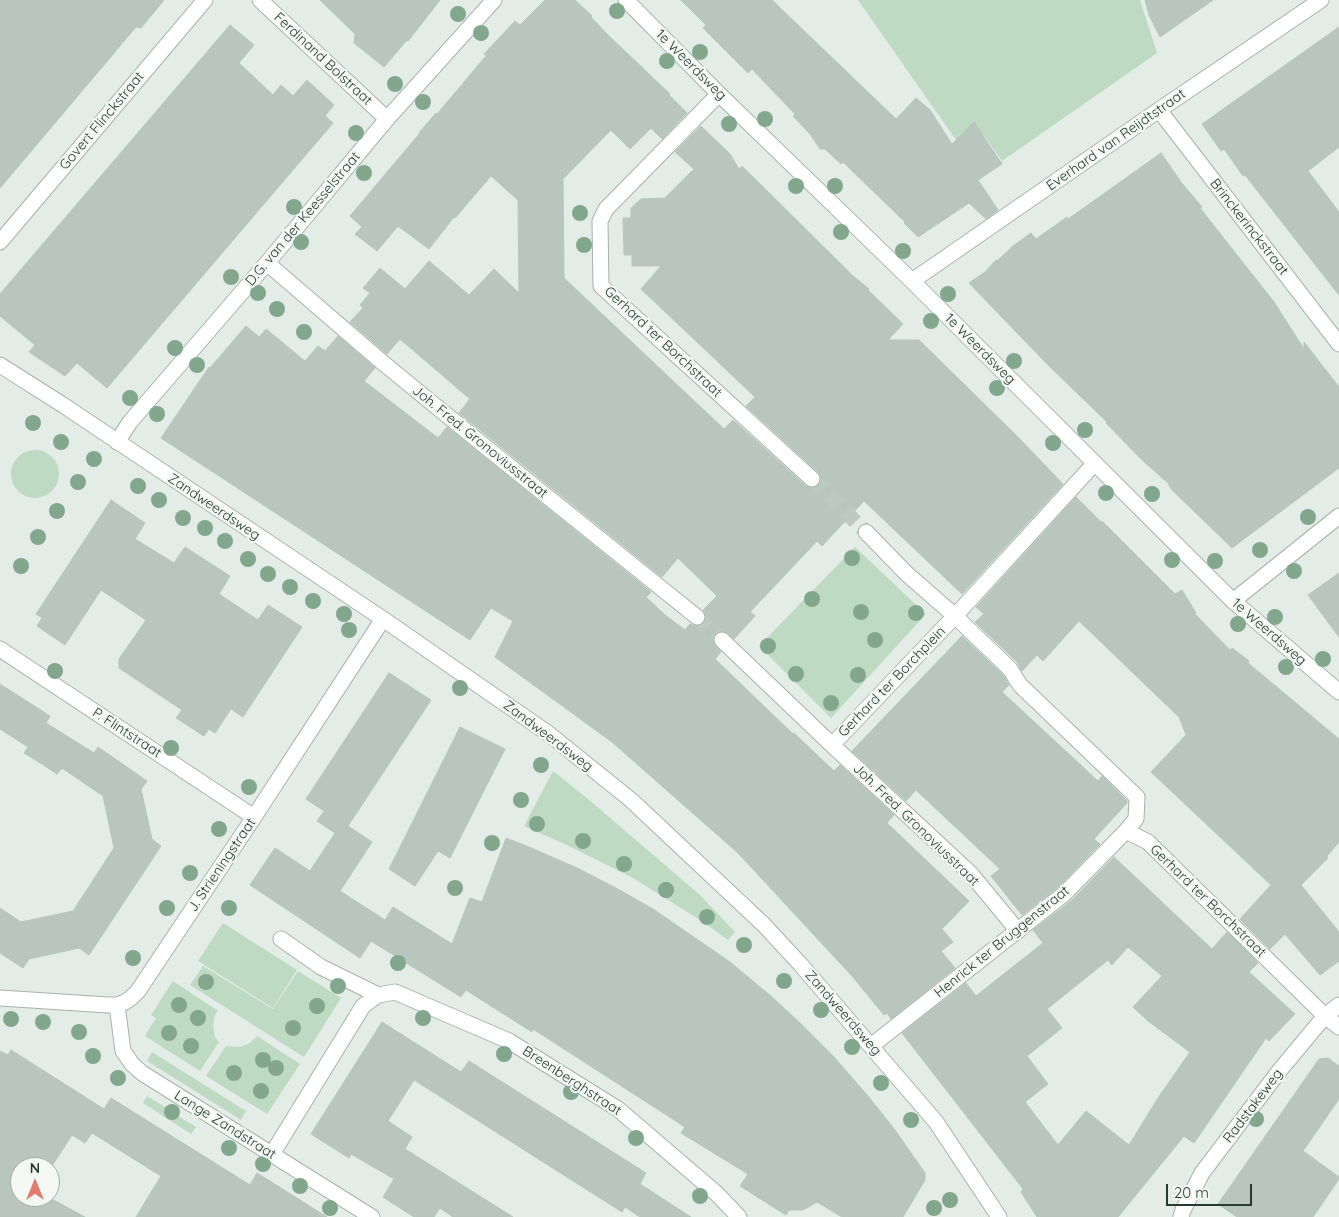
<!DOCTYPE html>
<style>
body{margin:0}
#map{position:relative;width:1339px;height:1217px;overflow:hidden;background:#e3ece7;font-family:Quicksand,sans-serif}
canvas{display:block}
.north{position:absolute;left:10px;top:1157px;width:50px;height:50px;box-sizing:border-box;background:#f4f8f5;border:1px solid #a1aca7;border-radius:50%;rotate:0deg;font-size:14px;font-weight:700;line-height:20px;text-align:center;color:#253b33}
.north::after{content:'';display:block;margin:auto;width:18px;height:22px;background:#e37a6a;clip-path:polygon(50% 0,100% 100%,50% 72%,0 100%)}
.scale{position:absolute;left:1166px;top:1184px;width:86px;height:22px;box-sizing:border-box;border:2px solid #253b33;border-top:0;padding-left:6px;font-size:15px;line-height:18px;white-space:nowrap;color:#253b33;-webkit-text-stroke:4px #f4f8f5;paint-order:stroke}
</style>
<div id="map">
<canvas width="1339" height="1217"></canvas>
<div class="north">N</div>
<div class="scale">20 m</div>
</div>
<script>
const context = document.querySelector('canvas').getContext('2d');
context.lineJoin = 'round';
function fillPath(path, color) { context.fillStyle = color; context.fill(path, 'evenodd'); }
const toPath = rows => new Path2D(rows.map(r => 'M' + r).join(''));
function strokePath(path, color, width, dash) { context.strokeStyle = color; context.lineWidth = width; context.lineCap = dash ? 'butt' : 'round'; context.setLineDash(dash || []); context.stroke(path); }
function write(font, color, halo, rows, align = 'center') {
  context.font = font + ' Quicksand,sans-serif'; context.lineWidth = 4.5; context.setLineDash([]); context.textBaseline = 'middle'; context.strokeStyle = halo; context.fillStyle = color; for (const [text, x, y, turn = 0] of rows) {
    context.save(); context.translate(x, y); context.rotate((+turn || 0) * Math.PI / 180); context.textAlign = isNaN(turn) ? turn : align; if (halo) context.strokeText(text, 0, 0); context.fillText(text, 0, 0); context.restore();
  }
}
fillPath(toPath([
 [858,0,1140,0,1157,53,1002,161,983,134,961,147],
 '11 474a24 24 0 1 1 48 0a24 24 0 1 1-48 0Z',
 [855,547,926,614,831,718,759,646],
 [553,771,588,799,700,895,735,932,728,940,703,922,633,878,567,845,524,826],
 [223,923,297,970,273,1008,198,961],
 [203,966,273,1009,298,971,341,998,304,1057,190,985],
 [173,981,218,1011,215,1015,213,1026,215,1037,219,1042,200,1071,145,1036,156,1018,151,1015],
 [257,1036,300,1064,267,1114,206,1076,226,1046,239,1047,245,1045,250,1043],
 [152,1052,246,1111,241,1120,147,1061],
 [147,1096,165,1107,177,1106,178,1116,196,1127,191,1134,143,1103]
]), '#bfdac3');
const building = toPath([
 [0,0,164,0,141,28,136,27,0,188,0,0],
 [320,0,440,0,408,41,407,40,384,67,354,43,355,34,320,0],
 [545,0,575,0,592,16,591,17,607,34,670,94,669,95,687,113,662,139,651,128,630,149,611,130,563,179,564,278,724,429,733,420,806,486,810,488,814,488,819,485,821,481,821,477,818,472,746,406,755,397,641,289,661,266,632,266,632,255,624,255,623,218,631,218,631,208,641,199,665,198,694,169,675,152,701,126,730,154,739,169,742,166,852,275,869,289,868,290,903,324,888,340,919,340,1017,436,1063,484,962,594,864,501,822,546,817,541,750,612,755,616,734,639,728,633,724,631,719,631,715,634,713,637,713,643,721,652,715,659,793,734,794,733,834,771,840,765,894,815,887,823,969,901,942,929,953,942,941,951,955,968,891,1019,887,1013,884,1015,852,976,738,853,612,742,495,657,513,621,491,608,470,640,161,438,209,367,210,368,246,326,259,337,266,329,305,361,318,346,325,351,338,336,375,368,364,381,438,438,447,427,651,592,646,597,665,615,685,630,690,624,696,626,700,626,704,623,706,618,706,614,703,610,717,596,678,558,662,577,459,413,470,399,400,339,387,354,350,322,363,308,360,305,370,293,363,288,380,268,405,289,429,261,469,295,494,269,519,293,518,200,491,176,455,218,454,217,429,249,398,226,377,251,355,234,362,227,350,216,420,133,419,133,436,113,437,114,486,56,484,54,515,21,520,25,545,0],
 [681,0,772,0,896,119,916,98,930,110,952,144,974,122,1002,164,978,180,998,210,986,219,969,203,918,237,904,223,905,222,843,162,841,164,825,149,820,149,810,134,793,116,795,114,752,69,748,73,703,28,706,25,681,0],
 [1145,0,1213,0,1160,37,1149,15,1145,0],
 [230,25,254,45,239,63,273,95,281,85,293,96,307,80,334,105,325,116,333,123,107,388,77,363,65,376,29,352,35,345,0,316,0,294,230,25],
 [1339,27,1339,147,1308,171,1339,212,1339,295,1245,175,1243,176,1224,149,1221,151,1202,124,1339,27],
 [1161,153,1181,182,1202,207,1200,208,1274,302,1304,349,1304,342,1339,387,1339,468,1232,548,1171,489,1168,483,1143,461,1106,423,1107,422,1047,364,969,283,985,272,996,260,997,261,1013,246,1031,233,1036,239,1067,217,1068,219,1088,205,1161,153],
 [1076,497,1101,522,1102,521,1175,594,1182,590,1196,613,1195,614,1230,650,1232,648,1249,661,1248,663,1339,739,1339,842,1327,856,1328,858,1301,885,1339,932,1339,961,1320,975,1285,934,1270,949,1240,919,1271,885,1151,772,1186,735,1179,717,1079,621,1043,661,1037,655,1022,671,1017,662,975,622,984,614,976,607,1076,497],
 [111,500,145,523,135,539,174,563,185,547,230,576,219,594,258,620,268,605,302,627,243,717,231,709,215,733,209,729,204,736,176,718,182,710,119,668,119,659,146,620,101,590,65,645,37,626,42,618,36,614,111,500],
 [1339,573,1339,637,1308,595,1339,573],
 [962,636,1003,675,1009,685,1002,692,1098,781,1102,776,1127,801,1127,803,1094,839,1100,844,1058,887,1022,915,991,876,1000,869,916,790,906,801,852,751,962,636],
 [389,673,431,700,348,826,372,842,340,891,385,920,393,907,452,944,470,898,482,902,506,838,529,847,577,868,616,888,653,909,730,962,772,997,800,1023,834,1057,868,1096,895,1130,925,1173,925,1180,903,1217,842,1217,817,1202,803,1210,789,1210,786,1215,740,1186,748,1174,681,1133,685,1127,533,1029,532,1032,466,990,461,997,371,941,360,958,250,885,275,848,310,871,335,833,317,821,324,811,306,799,389,673],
 [0,684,50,716,46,723,94,753,98,747,147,781,141,789,152,839,161,846,89,955,79,948,29,959,23,968,0,953,0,908,21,922,73,911,114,848,103,796,62,768,57,774,42,764,24,753,28,747,0,729,0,684],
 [460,727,505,749,450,858,438,851,415,886,389,869,460,727],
 [1114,857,1212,949,1227,932,1258,963,1249,972,1295,1014,1269,1041,1266,1038,1194,1143,1184,1136,1118,1217,1037,1217,1021,1192,1023,1189,902,1033,966,983,976,996,1043,943,1033,930,1071,901,1114,857],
 [1128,947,1162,976,1133,1007,1148,1021,1190,1052,1158,1098,1129,1145,1086,1111,1058,1145,1025,1102,1048,1084,1027,1056,1062,1028,1047,1009,1108,960,1112,965,1128,947],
 [382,1022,461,1072,469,1061,624,1159,646,1173,640,1184,691,1217,640,1217,625,1207,622,1212,414,1080,388,1121,412,1137,405,1149,513,1217,453,1217,440,1208,434,1217,414,1217,383,1197,394,1179,351,1154,349,1158,311,1134,382,1022],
 [11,1050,104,1109,111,1098,250,1185,257,1173,327,1217,136,1217,161,1176,92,1133,85,1143,72,1135,50,1169,50,1167,20,1167,20,1197,48,1197,85,1217,0,1217,0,1051,8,1055,11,1050],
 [1328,1058,1339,1066,1339,1099,1303,1151,1339,1177,1339,1179,1313,1217,1237,1217,1218,1204,1319,1059,1328,1058]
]);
fillPath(building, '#b9c6c0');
strokePath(building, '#b7c5bd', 1);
strokePath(toPath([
 [812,479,866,532],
 [697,617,722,640]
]), '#bdc9c3', 15, [15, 8]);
const minor = toPath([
 [260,0,387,119],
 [626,0,719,94,912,281,1233,601,1339,692],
 [719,94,606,209,600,221,601,286,812,479],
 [1159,110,1339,344],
 [0,242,205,0],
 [267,263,382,362,482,444,697,617],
 [912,281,1159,110,1321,0],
 [0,365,63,405,383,619,549,734,631,800,764,925,801,965,936,1122,999,1217],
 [117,442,130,422,267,263,387,119,494,0],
 [866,532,907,574,955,616,1010,669,1020,685,1137,797,1136,819,1126,831,1064,894,871,1046],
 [1233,601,1339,516],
 [722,640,832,745,971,874,1018,931],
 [0,649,254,817],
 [832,745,955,616,1094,464],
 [1126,831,1148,842,1325,1016,1339,1027],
 [281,939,321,967,378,995],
 [0,998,108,1005,117,1005,125,1002,131,998,138,991,254,817,383,619],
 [117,1005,123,1051,132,1064,142,1073,372,1217],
 [272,1154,363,1006,378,995,395,992,509,1041,618,1109,716,1193,739,1217],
 [1181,1217,1183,1210,1202,1173,1280,1070,1325,1016,1339,1005]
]);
strokePath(minor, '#a6b3ad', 17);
strokePath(minor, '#fff', 15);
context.fillStyle = '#82a78d';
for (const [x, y] of [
 [617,11],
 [458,14],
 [481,33],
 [700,52],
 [667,61],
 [395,84],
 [423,102],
 [765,119],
 [729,124],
 [356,133],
 [364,173],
 [796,186],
 [835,186],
 [294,207],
 [580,213],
 [841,232],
 [301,242],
 [584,245],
 [903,251],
 [231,277],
 [258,293],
 [948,294],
 [277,309],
 [931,321],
 [304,332],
 [175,348],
 [1014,361],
 [197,365],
 [997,388],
 [130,398],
 [157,414],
 [33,423],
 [1085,430],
 [61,442],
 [1053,443],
 [94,459],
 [78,482],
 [138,486],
 [1106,493],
 [1152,494],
 [159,500],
 [57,511],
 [1308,517],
 [183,518],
 [205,528],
 [38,537],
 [225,541],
 [1260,550],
 [852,558],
 [248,559],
 [1172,560],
 [1215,561],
 [21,566],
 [1294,571],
 [268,574],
 [290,587],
 [812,599],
 [313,601],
 [861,612],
 [916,613],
 [344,614],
 [1275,617],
 [1238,624],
 [349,630],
 [875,640],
 [768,646],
 [1323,659],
 [1286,667],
 [55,671],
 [796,674],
 [858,675],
 [460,688],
 [831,703],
 [171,748],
 [541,765],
 [249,787],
 [521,800],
 [537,824],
 [219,829],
 [583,841],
 [492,843],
 [624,864],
 [190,873],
 [455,888],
 [666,890],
 [167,908],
 [229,908],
 [707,917],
 [744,945],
 [133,958],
 [398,963],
 [784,981],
 [206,982],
 [338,986],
 [179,1005],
 [317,1006],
 [821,1010],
 [198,1018],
 [423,1018],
 [11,1019],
 [43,1022],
 [293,1028],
 [79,1032],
 [169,1033],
 [191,1046],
 [852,1047],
 [504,1054],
 [93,1056],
 [263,1060],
 [276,1068],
 [234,1073],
 [118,1078],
 [881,1083],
 [261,1091],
 [571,1092],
 [172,1112],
 [1256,1119],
 [911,1120],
 [636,1138],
 [229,1148],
 [263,1164],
 [300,1186],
 [700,1196],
 [950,1200],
 [330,1208],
 [934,1208]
]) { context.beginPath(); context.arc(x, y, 8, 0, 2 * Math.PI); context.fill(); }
write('14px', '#253b33', '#f4f8f5', [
 ["Ferdinand Bolstraat",323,59,43],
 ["1e Weerdsweg",691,65,45],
 ["Govert Flinckstraat",102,121,-50],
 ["Everhard van Reijdtstraat",1116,140,-35],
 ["D.G. van der Keesselstraat",303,219,-50],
 ["Brinckerinckstraat",1249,227,52],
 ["Gerhard ter Borchstraat",663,342,43],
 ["1e Weerdsweg",980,349,45],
 ["Joh. Fred. Gronoviusstraat",480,442,39],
 ["Zandweerdsweg",214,507,34],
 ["1e Weerdsweg",1269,632,41],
 ["Gerhard ter Borchplein",892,682,-46],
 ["P. Flintstraat",127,733,33],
 ["Zandweerdsweg",548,736,37],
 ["Joh. Fred. Gronoviusstraat",916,825,44],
 ["J. Strieningstraat",222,865,-56],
 ["Gerhard ter Borchstraat",1208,901,44],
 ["Henrick ter Bruggenstraat",1002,942,-39],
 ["Zandweerdsweg",843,1013,49],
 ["Breenberghstraat",572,1081,33],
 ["Radstakeweg",1253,1106,-53],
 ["Lange Zandstraat",225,1125,32]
]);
</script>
